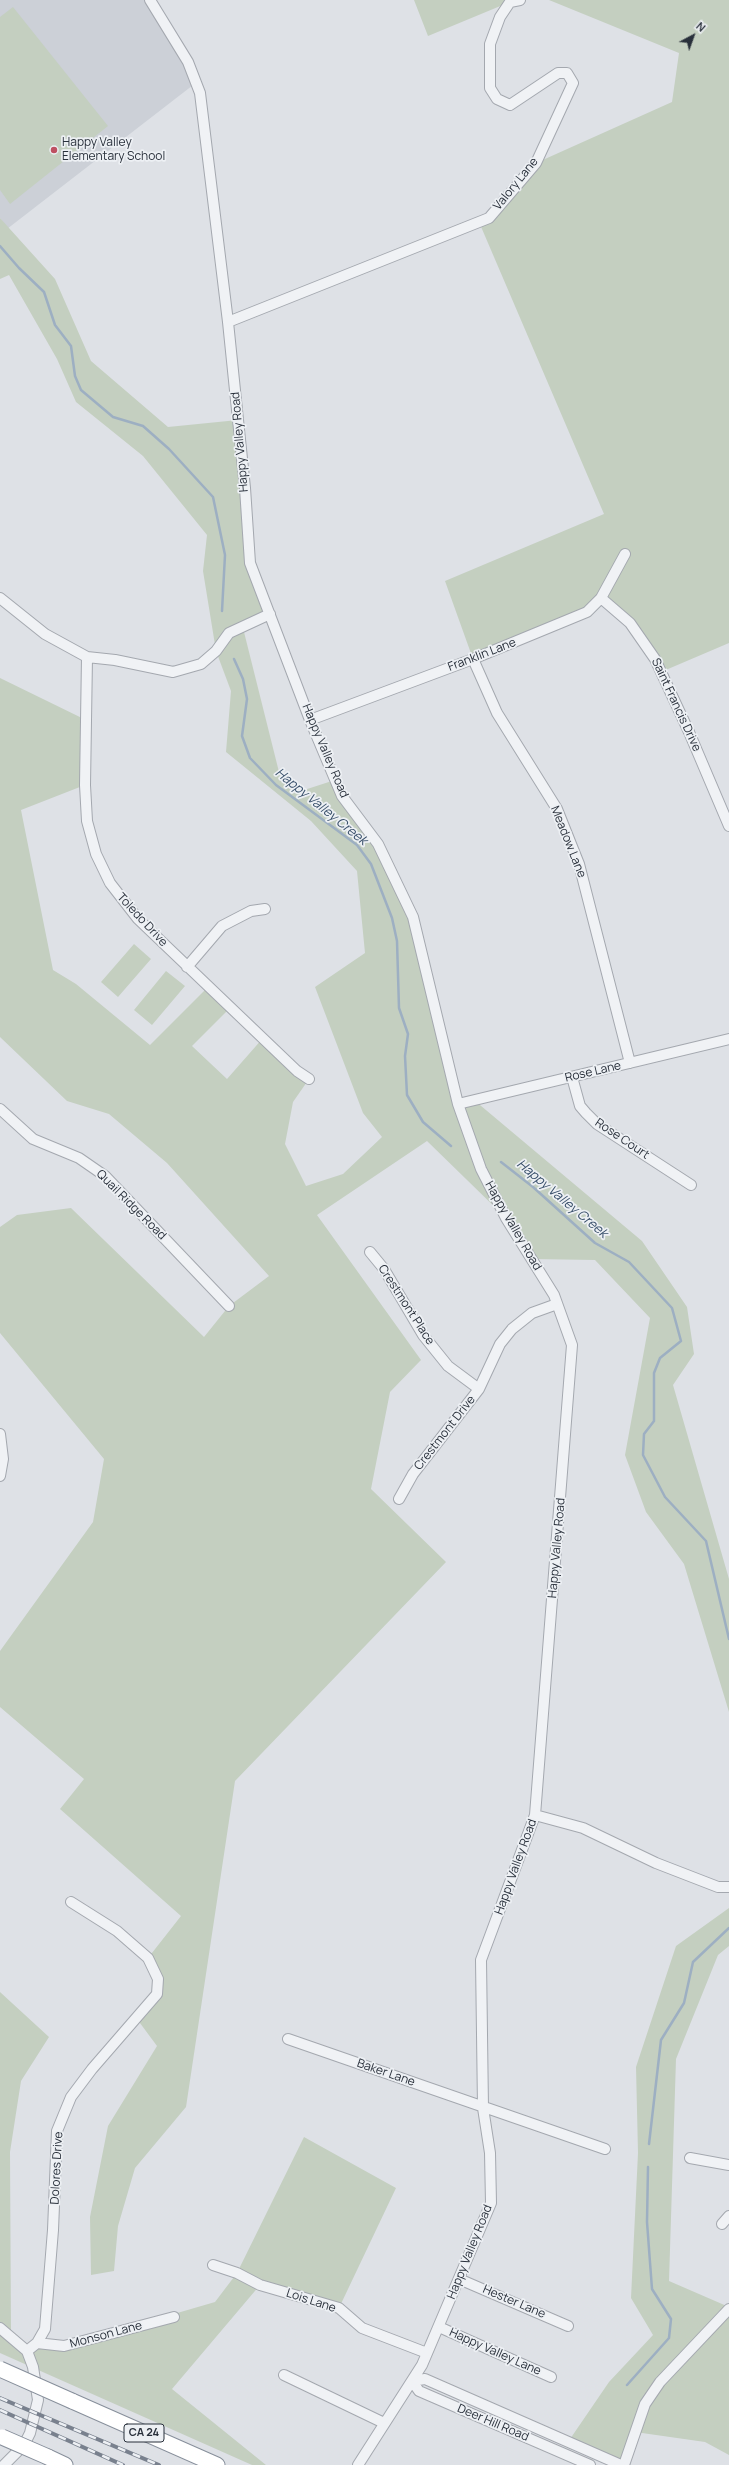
<!DOCTYPE html>
<style>
body{margin:0}
#map{position:relative;width:729px;height:2465px;overflow:hidden;background:#dee1e6;font-family:Manrope,sans-serif}
canvas{display:block}
.north{position:absolute;left:673px;top:16px;width:40px;height:40px;-webkit-text-stroke:3px #edf0f4;paint-order:stroke;rotate:41deg;font-size:11px;font-weight:700;line-height:16px;text-align:center;color:#29303b}
.north::after{content:'';display:block;margin:auto;width:14px;height:18px;background:#29303b;clip-path:polygon(50% 0,100% 100%,50% 72%,0 100%)}
</style>
<div id="map">
<canvas width="729" height="2465"></canvas>
<div class="north">N</div>
</div>
<script>
const context = document.querySelector('canvas').getContext('2d');
context.lineJoin = 'round';
function fillPath(path, color) { context.fillStyle = color; context.fill(path, 'evenodd'); }
const toPath = rows => new Path2D(rows.map(r => 'M' + r).join(''));
function strokePath(path, color, width, dash) { context.strokeStyle = color; context.lineWidth = width; context.lineCap = dash ? 'butt' : 'round'; context.setLineDash(dash || []); context.stroke(path); }
function write(font, color, halo, rows, align = 'center') {
  context.font = font + ' Manrope,sans-serif'; context.lineWidth = 3.5; context.setLineDash([]); context.textBaseline = 'middle'; context.strokeStyle = halo; context.fillStyle = color; for (const [text, x, y, turn = 0] of rows) {
    context.save(); context.translate(x, y); context.rotate((+turn || 0) * Math.PI / 180); context.textAlign = isNaN(turn) ? turn : align; if (halo) context.strokeText(text, 0, 0); context.fillText(text, 0, 0); context.restore();
  }
}
fillPath(toPath([
 [0,0,150,0,197,82,7,229,0,218]
]), '#ccd0d7');
fillPath(toPath([
 [414,0,510,0,510,2,428,36],
 [549,0,729,0,729,643,661,672,645,642,601,598,587,612,473,659,445,581,604,514,479,222,536,163,672,102,679,53],
 [13,7,108,126,10,204,0,190,0,17],
 [0,218,55,279,91,361,168,427,238,420,247,541,270,614,243,628,279,772,301,791,335,780,378,844,413,917,458,1103,474,1100,642,1241,687,1307,694,1354,673,1385,729,1579,729,1712,684,1564,646,1512,625,1455,650,1318,595,1260,531,1259,506,1218,427,1141,317,1215,421,1360,390,1392,371,1489,446,1562,235,1781,186,2107,135,2168,118,2226,114,2271,91,2275,90,2217,108,2126,157,2046,137,2019,157,1994,148,1958,181,1916,60,1809,84,1779,0,1707,0,1651,93,1522,104,1459,0,1333,0,1227,17,1215,71,1208,204,1337,229,1306,269,1276,167,1163,109,1114,67,1101,0,1037,0,678,86,720,85,785,21,810,53,970,76,984,150,1045,208,987,230,1008,192,1046,227,1079,263,1038,309,1079,293,1102,285,1144,306,1186,343,1174,382,1137,363,1113,315,987,365,953,357,871,311,821,226,752,231,691,216,651,203,571,207,535,143,456,76,402,57,359,9,275,0,279],
 [134,944,151,959,118,997,101,982],
 [166,971,185,986,152,1025,134,1010],
 [729,1908,729,1946,718,1955,676,2059,669,2281,729,2307,729,2455,705,2442,635,2432,624,2465,568,2442,609,2382,653,2335,631,2298,638,2153,636,2067,676,1946],
 [0,1992,49,2037,21,2081,10,2152,11,2335,29,2349,64,2346,215,2302,237,2273,304,2137,396,2188,339,2308,260,2285,172,2389,266,2465,252,2465,0,2353]
]), '#c4cfc0');
strokePath(toPath([
 [0,246,19,268,44,292,55,325,71,346,75,376,81,390,113,417,143,426,169,449,213,497,225,555,222,611],
 [234,659,243,679,247,699,242,736,250,758,276,785,357,845,371,864,392,918,397,941,399,1008,408,1034,405,1056,407,1095,423,1122,451,1146],
 [501,1162,533,1187,595,1243,629,1262,672,1308,681,1341,660,1358,654,1373,654,1421,644,1434,643,1455,665,1497,706,1541,729,1639],
 [649,2144,661,2040,684,2003,693,1962,729,1928],
 [627,2385,669,2338,671,2319,652,2289,647,2222,648,2167]
]), '#9dafc2', 2.5);
const minor = toPath([
 [150,0,188,62,200,93,228,322,245,488,250,563,310,720,342,796,378,844,413,917,458,1104,481,1169,506,1218,554,1295,572,1345,535,1815,481,1960,483,2108,490,2153,491,2203,422,2365,358,2465],
 [228,322,489,218,536,163,573,83,567,73,558,73,510,105,497,99,490,88,490,44,500,17,510,2,520,0],
 [0,598,45,634,87,657,115,660,173,672,201,664,216,651,229,633,270,614],
 [601,598,630,623,655,659,689,732,729,826],
 [87,657,85,785,87,821,96,854,110,883,138,919,297,1071,309,1079],
 [473,659,497,713,557,809,579,864,630,1063],
 [310,720,473,659,587,612,601,598,625,554],
 [187,967,222,926,251,911,265,909],
 [572,1077,580,1106,586,1113,597,1124,691,1185],
 [458,1104,729,1039],
 [0,1109,33,1139,79,1158,105,1176,229,1306],
 [370,1252,384,1269,423,1335,448,1366,479,1389],
 [0,1434,3,1459,0,1476],
 [399,1499,413,1474,479,1389,500,1344,512,1329,532,1313,557,1304],
 [535,1815,583,1828,656,1863,718,1887,729,1887],
 [288,2039,605,2149],
 [690,2158,729,2165],
 [722,2224,729,2216],
 [213,2265,237,2273,260,2285,339,2308,362,2328,427,2353],
 [459,2279,568,2326],
 [439,2327,551,2377],
 [0,2328,27,2351,33,2367,38,2400,30,2433,24,2445,4,2465],
 [37,2343,64,2346,174,2317],
 [27,2351,37,2343,45,2329,53,2230,57,2131,71,2097,92,2069,157,1994,158,1979,148,1958,117,1931,71,1902],
 [284,2375,384,2423],
 [412,2381,425,2379,621,2465],
 [412,2381,419,2391,590,2465],
 [624,2465,645,2404,660,2382,729,2309]
]);
const highway = toPath([
 [72,2401,217,2465],
 [48,2457,65,2465]
]);
strokePath(minor, '#a4a8af', 12);
strokePath(highway, '#878f9b', 17);
strokePath(minor, '#f0f2f5', 10);
strokePath(highway, '#fff', 15);
const rail = toPath([
 [0,2398,159,2465],
 [0,2410,123,2465]
]);
strokePath(rail, '#79818e', 4);
strokePath(rail, '#edf0f4', 2.5, [8]);
const highwayBridge = toPath([
 [0,2369,72,2401],
 [2,2437,48,2457]
]);
strokePath(highwayBridge, '#878f9b', 17, []);
strokePath(highwayBridge, '#fff', 15);
for (const [x, y, r, color] of [
 [54,150,4,"#be5061"]
]) { const dot = new Path2D(); dot.arc(x, y, r, 0, 2 * Math.PI); context.fillStyle = color; context.fill(dot); strokePath(dot, '#edf0f4', 1.5); }
for (const [x, y, w] of [
 [144,2433,40]
]) { const box = new Path2D(); box.roundRect(x - w / 2, y - 9, w, 18, 3); context.fillStyle = '#edf0f4'; context.fill(box); strokePath(box, '#29303b', 1); }
write('bold 11px', '#29303b', null, [
 ["CA 24",144,2433]
]);
write('12px', '#29303b', '#edf0f4', [
 ["Happy Valley",62,143],
 ["Elementary School",62,157]
], 'left');
write('12px', '#29303b', '#edf0f4', [
 ["Valory Lane",516,184,-51],
 ["Happy Valley Road",240,442,-95],
 ["Franklin Lane",482,655,-21],
 ["Saint Francis Drive",676,705,65],
 ["Happy Valley Road",325,751,67],
 ["Meadow Lane",568,842,68],
 ["Toledo Drive",142,920,47],
 ["Rose Lane",593,1072,-13],
 ["Rose Court",622,1139,34],
 ["Quail Ridge Road",131,1205,45],
 ["Happy Valley Road",513,1226,60],
 ["Crestmont Place",406,1305,57],
 ["Crestmont Drive",445,1433,-52],
 ["Happy Valley Road",557,1548,-85],
 ["Happy Valley Road",516,1867,-70],
 ["Baker Lane",386,2073,19],
 ["Dolores Drive",57,2168,-87],
 ["Happy Valley Road",470,2252,-68],
 ["Lois Lane",311,2301,18],
 ["Hester Lane",514,2302,23],
 ["Monson Lane",106,2335,-15],
 ["Happy Valley Lane",495,2352,24],
 ["Deer Hill Road",493,2423,23]
]);
write('italic 13px', '#384f6a', '#edf0f4', [
 ["Happy Valley Creek",321,807,39],
 ["Happy Valley Creek",562,1199,40]
]);
</script>
